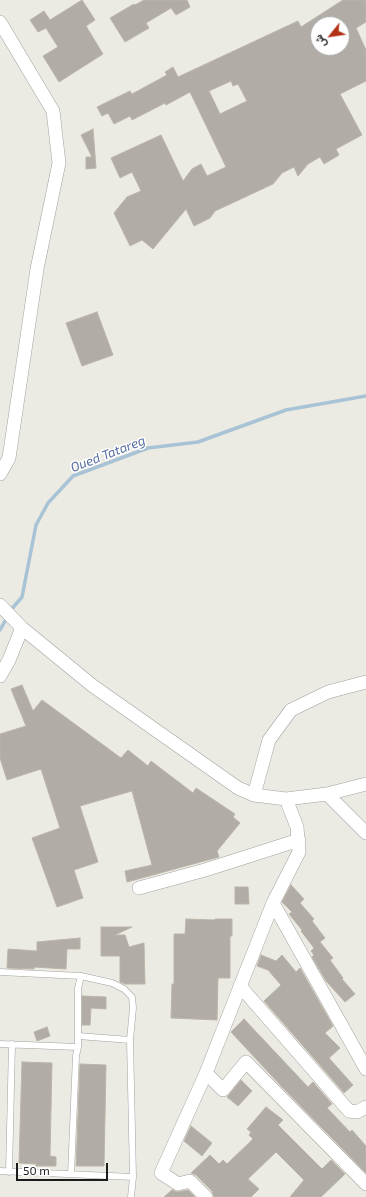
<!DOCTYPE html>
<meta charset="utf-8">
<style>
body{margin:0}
#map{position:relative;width:366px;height:1197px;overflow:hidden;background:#ecebe3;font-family:"Exo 2",Vazirmatn,sans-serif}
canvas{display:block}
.north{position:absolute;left:310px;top:16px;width:40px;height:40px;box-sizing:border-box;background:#fff;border:1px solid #a4a4a4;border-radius:50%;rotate:240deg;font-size:11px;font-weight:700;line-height:16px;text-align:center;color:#1c1c1c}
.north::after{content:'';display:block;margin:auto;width:14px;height:18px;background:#b23117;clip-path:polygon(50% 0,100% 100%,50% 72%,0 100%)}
.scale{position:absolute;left:16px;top:1163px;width:92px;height:18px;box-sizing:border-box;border:2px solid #1c1c1c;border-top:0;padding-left:5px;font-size:12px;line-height:14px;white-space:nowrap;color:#1c1c1c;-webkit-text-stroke:3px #fff;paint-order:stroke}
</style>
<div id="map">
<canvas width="366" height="1197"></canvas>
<div class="north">ش</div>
<div class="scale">50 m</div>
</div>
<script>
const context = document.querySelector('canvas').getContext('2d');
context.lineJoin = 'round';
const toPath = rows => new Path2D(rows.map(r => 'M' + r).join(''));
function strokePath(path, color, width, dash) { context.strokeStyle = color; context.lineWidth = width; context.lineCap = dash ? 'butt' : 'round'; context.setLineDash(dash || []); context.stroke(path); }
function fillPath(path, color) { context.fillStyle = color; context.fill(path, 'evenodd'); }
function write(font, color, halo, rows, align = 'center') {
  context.font = font + ' "Exo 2",sans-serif'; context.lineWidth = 3; context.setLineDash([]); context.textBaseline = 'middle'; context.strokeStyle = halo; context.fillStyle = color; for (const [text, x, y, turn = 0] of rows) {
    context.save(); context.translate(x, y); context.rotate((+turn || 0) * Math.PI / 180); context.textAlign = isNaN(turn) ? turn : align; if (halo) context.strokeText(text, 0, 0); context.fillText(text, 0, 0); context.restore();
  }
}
strokePath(toPath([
 [10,611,22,597,36,525,48,503,73,476,148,448,198,442,286,410,366,396],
 [0,630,8,616]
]), '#a8c3d5', 3.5);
const building = toPath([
 [82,0,95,20,86,26,103,54,59,82,43,56,58,47,46,28,38,32,30,20,44,11,50,20,82,0],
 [144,0,187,0,190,7,176,15,171,8,146,23,149,28,125,42,110,18,134,4,135,5,144,0],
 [343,0,366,0,366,22,356,28,366,50,366,81,340,94,362,135,336,149,339,155,324,164,320,157,308,164,298,176,294,167,282,173,273,184,215,211,210,218,194,226,186,209,153,249,142,240,130,246,114,213,127,197,141,191,132,172,120,178,111,158,161,135,183,181,192,169,201,164,207,176,226,167,190,92,166,105,165,103,132,120,130,116,114,124,108,113,102,116,97,107,130,91,132,94,167,75,165,72,173,67,178,77,298,21,301,27,343,0],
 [318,24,342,24,342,48,318,48,318,24],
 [231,81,233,86,238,84,247,101,220,114,209,91,231,81],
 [93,129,96,168,86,169,86,157,92,157,81,135,93,129],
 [97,312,113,355,82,366,66,323,97,312],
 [22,685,33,711,42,700,121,758,128,750,148,766,151,761,193,793,196,788,235,814,233,817,240,823,217,851,219,857,127,882,125,871,152,865,132,791,80,806,98,862,74,870,83,898,57,907,32,838,60,828,41,769,7,780,0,758,0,734,26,726,11,689,22,685],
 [291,885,304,899,300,903,314,919,312,921,325,938,320,942,333,958,330,960,343,978,342,979,355,994,345,1002,326,981,312,957,314,955,311,951,314,948,301,931,302,930,289,914,292,912,282,902,291,885],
 [235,887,248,887,249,904,235,904,235,887],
 [186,919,215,920,215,919,232,919,232,936,230,936,230,978,218,978,217,1020,171,1018,172,984,174,984,174,934,185,934,186,919],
 [101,927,132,927,115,935,125,935,129,947,144,943,145,984,125,984,120,982,120,956,101,956,101,927],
 [80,938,80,949,67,949,66,969,34,967,34,969,7,968,8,949,37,951,37,942,80,938],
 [261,955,276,961,282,955,296,972,300,968,333,1026,325,1033,340,1048,329,1058,353,1085,344,1093,264,1001,281,985,268,970,257,966,261,955],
 [82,996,106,997,106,1009,91,1008,90,1025,82,1025,82,996],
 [244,1019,308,1087,313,1082,332,1104,327,1108,350,1132,352,1130,366,1146,366,1173,282,1087,231,1032,244,1019],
 [47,1027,50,1036,37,1041,34,1032,47,1027],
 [22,1062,52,1063,50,1156,56,1157,56,1166,36,1166,36,1164,19,1163,22,1062],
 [80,1064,106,1065,104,1166,76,1166,80,1064],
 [241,1080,252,1091,238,1106,227,1097,241,1080],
 [266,1107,283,1120,278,1125,322,1169,331,1160,345,1174,321,1197,290,1197,304,1180,276,1152,248,1179,259,1189,251,1197,214,1197,212,1191,196,1175,191,1173,210,1155,219,1164,223,1160,227,1164,253,1139,249,1135,251,1132,247,1129,266,1107],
 [191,1126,212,1143,202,1156,184,1141,191,1126],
 [172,1190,177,1192,188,1190,195,1197,164,1197,172,1190]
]);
fillPath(building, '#b1ada6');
strokePath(building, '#bcb4a7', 1);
const service = toPath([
 [0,972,81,976,112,983,124,989,132,997,133,1008,130,1040,133,1177,131,1197],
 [78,1036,130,1040],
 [0,1044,78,1047],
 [0,1171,133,1177],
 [9,1172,12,1044],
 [71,1174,76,1056,78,1047,78,988,81,976]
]);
const minor = toPath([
 [0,22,53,111,59,163,37,269,9,458,0,474],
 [0,605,22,628,93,686,238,788,254,795,286,799,327,794,366,784],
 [0,676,9,660,22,628],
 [327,794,366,833],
 [254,795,269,740,291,710,328,692,366,682],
 [286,799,297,827,299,852,273,903,206,1073,223,1090,246,1062,366,1184],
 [139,888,205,870,299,840],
 [273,903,366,1069],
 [240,986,349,1111,357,1112,366,1107],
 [206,1197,190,1181,178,1184,161,1173,206,1073]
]);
strokePath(service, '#a0a0a0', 7);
strokePath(minor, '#a0a0a0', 14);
strokePath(service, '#fff', 6);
strokePath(minor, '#fff', 13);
write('italic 13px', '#546da0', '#fff', [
 ["Oued Tatareg",108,454,-21]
]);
</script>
